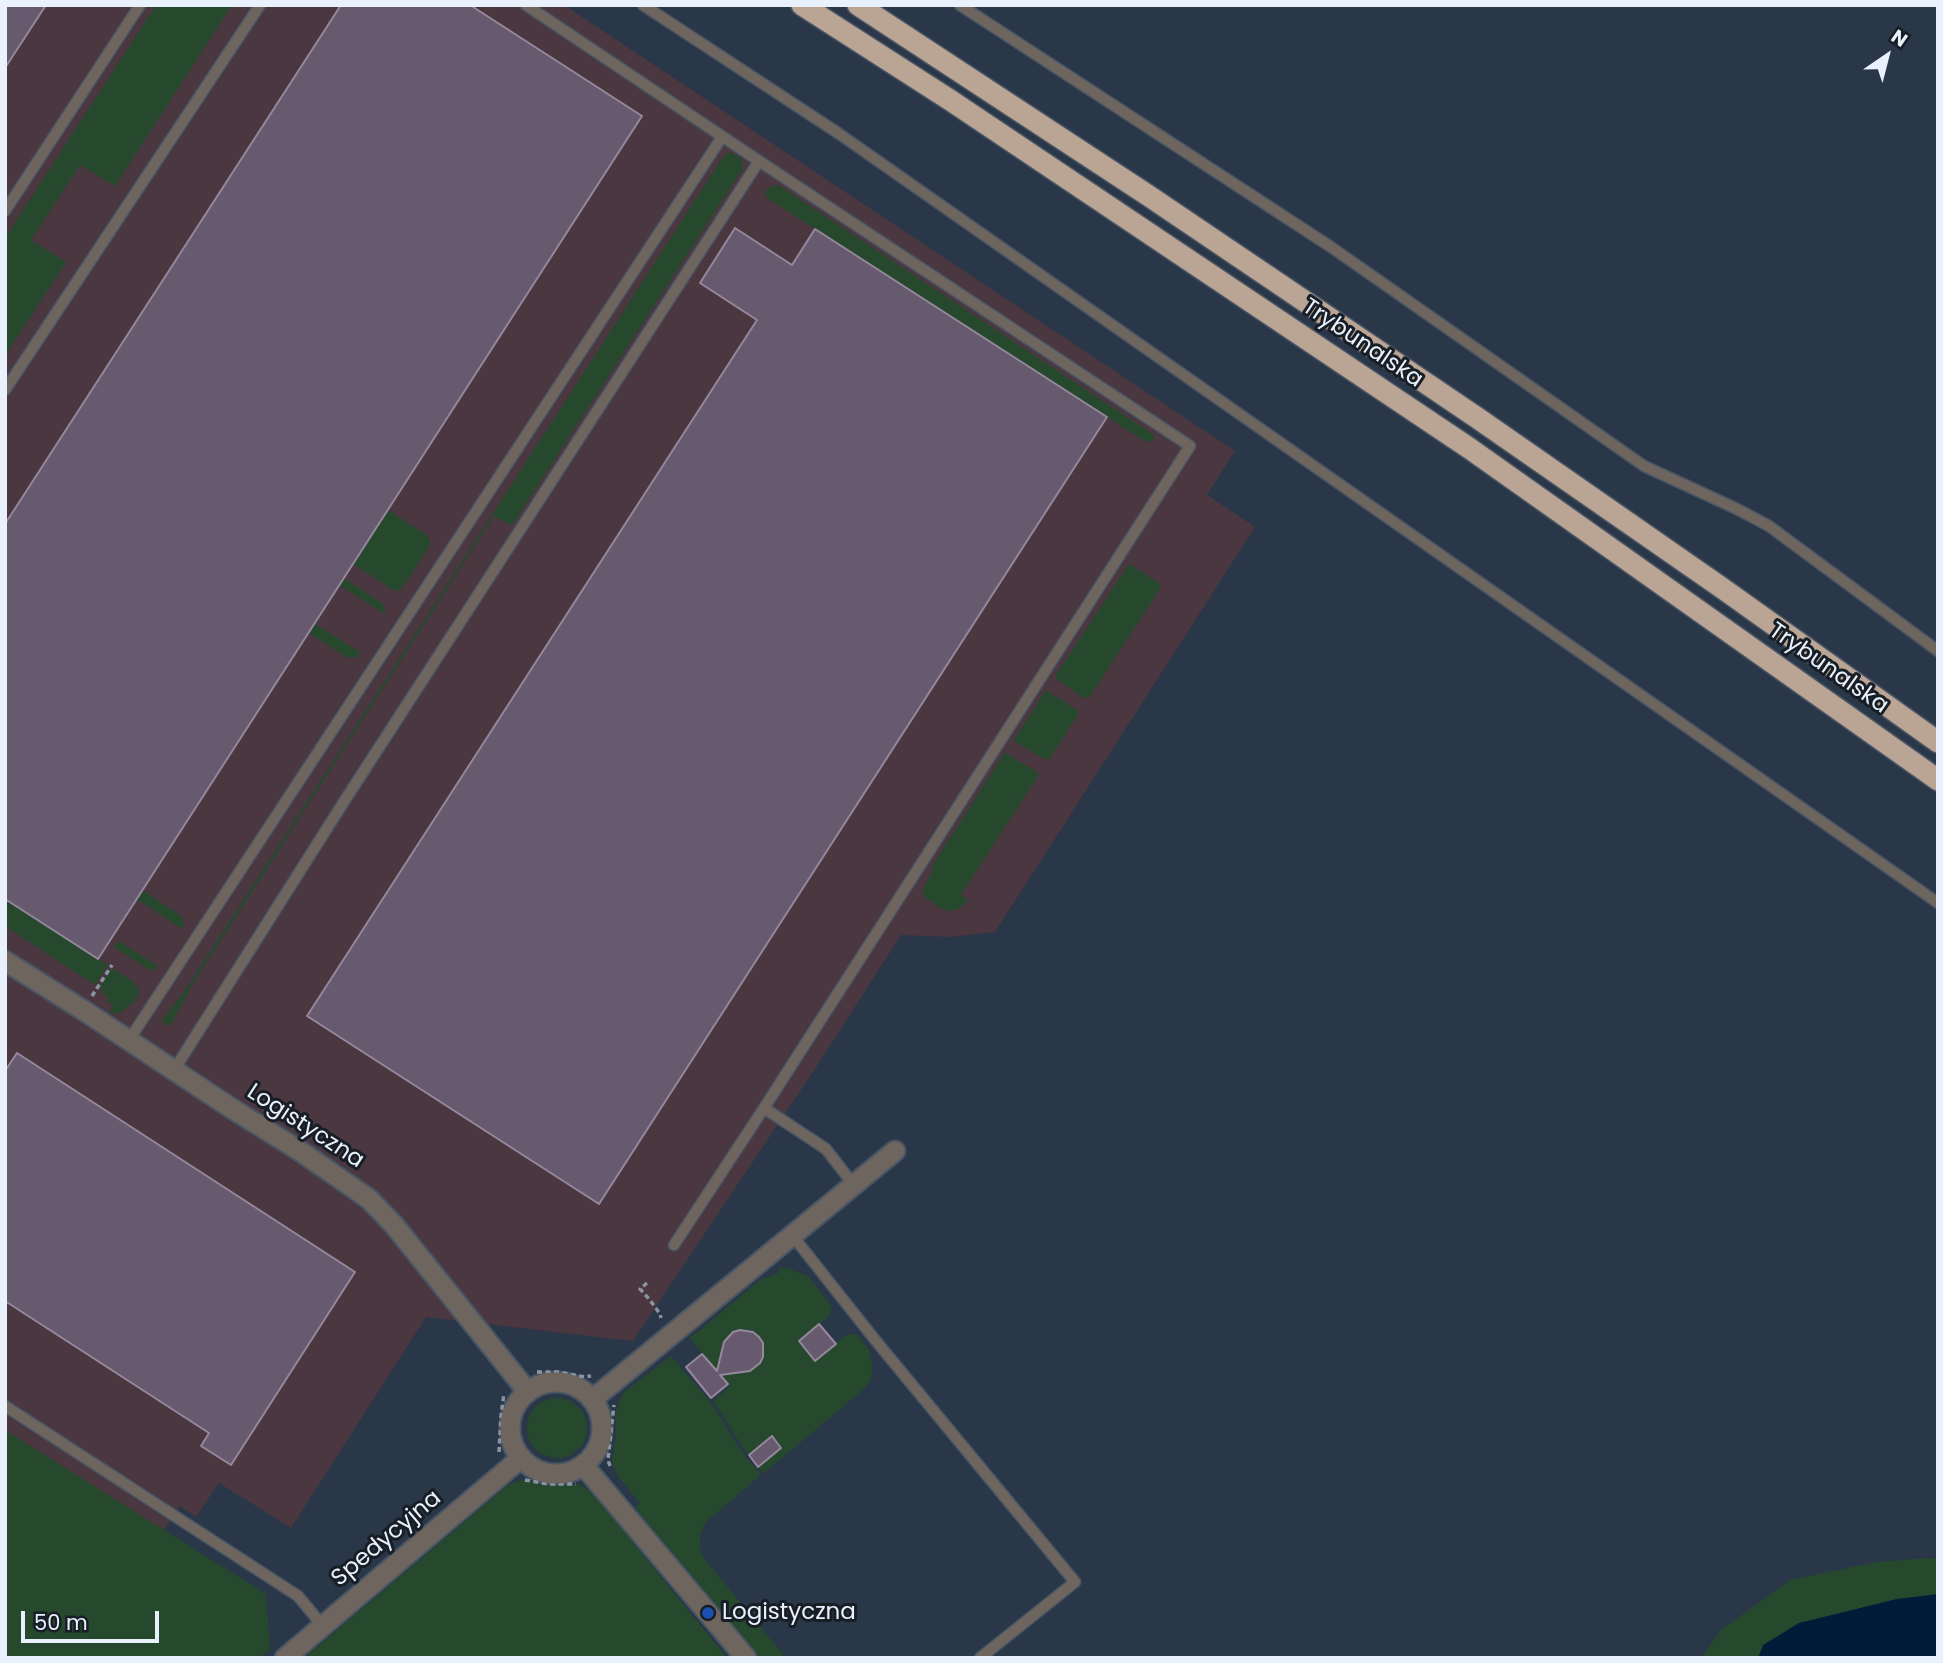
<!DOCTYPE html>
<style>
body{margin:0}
#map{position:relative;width:1943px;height:1663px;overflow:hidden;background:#293748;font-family:Poppins,sans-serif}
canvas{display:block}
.frame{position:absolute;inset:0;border:7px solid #e9f1fd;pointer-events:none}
.north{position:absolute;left:1852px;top:21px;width:70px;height:70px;-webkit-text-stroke:5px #181e26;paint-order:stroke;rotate:35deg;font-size:19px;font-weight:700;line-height:28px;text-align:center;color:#e9f1fd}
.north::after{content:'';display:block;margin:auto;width:24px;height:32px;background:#e9f1fd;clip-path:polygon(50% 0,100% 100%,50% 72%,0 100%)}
.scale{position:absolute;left:21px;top:1611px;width:138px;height:32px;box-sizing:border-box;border:4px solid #e9f1fd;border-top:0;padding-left:9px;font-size:21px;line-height:24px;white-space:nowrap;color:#e9f1fd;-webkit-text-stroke:5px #181e26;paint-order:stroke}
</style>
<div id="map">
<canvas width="1943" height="1663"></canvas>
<div class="frame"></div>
<div class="north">N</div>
<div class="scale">50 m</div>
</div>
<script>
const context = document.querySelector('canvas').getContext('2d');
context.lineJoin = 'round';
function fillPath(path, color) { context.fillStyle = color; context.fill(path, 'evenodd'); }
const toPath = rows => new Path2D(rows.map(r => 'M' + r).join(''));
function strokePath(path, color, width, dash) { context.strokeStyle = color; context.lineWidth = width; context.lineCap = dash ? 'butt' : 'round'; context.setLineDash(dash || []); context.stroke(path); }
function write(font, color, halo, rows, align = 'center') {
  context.font = font + ' Poppins,sans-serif'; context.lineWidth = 6; context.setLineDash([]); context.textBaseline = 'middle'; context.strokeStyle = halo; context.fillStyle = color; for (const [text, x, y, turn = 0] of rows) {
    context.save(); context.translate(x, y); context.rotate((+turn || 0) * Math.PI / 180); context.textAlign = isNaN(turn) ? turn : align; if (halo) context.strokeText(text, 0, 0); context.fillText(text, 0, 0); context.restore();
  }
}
fillPath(toPath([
 [5,5,564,5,1235,451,1207,495,1255,527,995,932,951,937,901,935,817,1066,633,1341,426,1317,291,1528,219,1483,196,1517,180,1506,161,1534,5,1433]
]), '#4a3740');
fillPath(toPath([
 [156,5,232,5,115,186,80,165,31,240,66,262,5,356,5,238],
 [730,152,742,159,743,168,512,525,494,516,192,985,171,1025,166,1025,162,1021,190,983,723,157],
 [778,185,1154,435,1153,440,1146,442,767,198,765,193,768,188],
 [388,510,428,536,431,544,402,588,398,591,393,590,353,564],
 [1129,564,1159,583,1161,587,1089,698,1084,698,1056,679,1056,675],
 [344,578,381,603,385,607,385,614,339,585],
 [315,624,360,652,359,655,356,658,346,657,309,633],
 [1046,690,1077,710,1079,713,1048,761,1014,741,1015,738],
 [1006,753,1037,772,1038,776,961,895,968,900,963,906,955,910,947,911,940,908,926,898,923,894,925,884,934,870,931,868,1004,754],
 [142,890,181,916,184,925,182,929,137,899],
 [5,899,108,965,95,985,5,926],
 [118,941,158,966,154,970,150,970,114,947],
 [112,968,131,980,139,989,139,993,133,1003,121,1012,116,1013,109,1013,113,1005,107,1002,109,998,100,992,102,988,100,986],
 [779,1267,787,1268,808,1276,830,1304,832,1309,830,1315,799,1341,815,1360,846,1335,853,1334,858,1336,869,1350,873,1369,870,1381,863,1390,764,1473,758,1467,781,1448,771,1437,749,1455,746,1452,713,1401,729,1387,690,1338,760,1280,779,1273],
 [671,1356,711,1403,742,1452,761,1475,706,1522,700,1534,700,1547,703,1557,786,1658,761,1658,635,1508,640,1503,620,1479,613,1466,612,1457,616,1435,615,1416,620,1399,624,1392],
 '527 1428a30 30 0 1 1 60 0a30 30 0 1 1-60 0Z',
 [5,1430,266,1594,270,1650,260,1658,5,1658],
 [522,1480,529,1480,548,1484,578,1484,592,1492,727,1658,304,1658,508,1485],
 [1927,1558,1938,1559,1938,1658,1701,1658,1721,1630,1790,1580,1876,1562]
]), '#26492e');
fillPath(toPath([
 [1938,1594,1938,1658,1758,1658,1763,1645,1799,1623,1897,1599]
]), '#001c39');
const building = toPath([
 [5,5,46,5,5,68,5,5],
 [341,5,470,5,642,116,98,959,5,899,5,524,341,5],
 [735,228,792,265,815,229,1107,417,599,1204,307,1016,757,320,700,283,735,228],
 [17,1053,355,1272,231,1465,201,1446,209,1433,5,1301,5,1071,17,1053],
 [819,1324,836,1344,815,1361,799,1341,819,1324],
 [740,1330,753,1332,759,1337,763,1343,763,1357,760,1363,750,1371,720,1375,728,1384,711,1398,686,1367,702,1354,717,1371,724,1342,733,1332,740,1330],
 [772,1436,781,1448,758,1467,749,1455,772,1436]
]);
fillPath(building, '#675a6e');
strokePath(building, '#95879c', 2);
const lane = toPath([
 [526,5,759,161],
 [643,5,838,133,1938,903],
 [960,5,1331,247,1644,466,1737,509,1769,526,1938,651],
 [5,211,140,5],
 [5,390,260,5],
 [129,1040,722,137],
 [174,1070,345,800,759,161,1190,446,764,1108,674,1245],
 [764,1108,826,1149,853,1184],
 [792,1235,876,1341,1075,1582,980,1658],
 [5,1406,298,1596,322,1625]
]);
const street = toPath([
 [5,961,83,1010,231,1108,300,1151,369,1199,394,1225,528,1392],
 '510 1428a46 46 0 1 1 92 0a46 46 0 1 1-92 0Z',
 [593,1399,895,1151],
 [584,1466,746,1658],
 [285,1658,521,1458]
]);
const highway = toPath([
 [802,5,950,100,1469,448,1938,780],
 [858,5,1149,196,1476,417,1722,588,1938,742]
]);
strokePath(lane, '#485565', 13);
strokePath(street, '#485565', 23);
strokePath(highway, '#485565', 24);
strokePath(toPath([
 [92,996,112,965],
 [647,1283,640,1289,650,1300,660,1314,661,1318],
 [537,1372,558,1372,585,1377,591,1376],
 [499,1452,501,1416,504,1393],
 [610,1466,608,1460,614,1405],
 [525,1480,548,1484,576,1484]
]), '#8a94a3', 3.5, [5, 3.5]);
strokePath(lane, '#6e655e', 10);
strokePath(street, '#6e655e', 19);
strokePath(highway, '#baa493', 21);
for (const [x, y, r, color] of [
 [708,1613,7,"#1a4fb4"]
]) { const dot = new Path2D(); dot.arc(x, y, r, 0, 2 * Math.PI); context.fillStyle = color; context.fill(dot); strokePath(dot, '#181e26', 2.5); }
write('23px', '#e9f1fd', '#181e26', [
 ["Trybunalska",1362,344,34],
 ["Trybunalska",1828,669,35],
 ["Logistyczna",305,1127,33],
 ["Spedycyjna",387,1539,-40]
]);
write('23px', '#e9f1fd', '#181e26', [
 ["Logistyczna",722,1613]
], 'left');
</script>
